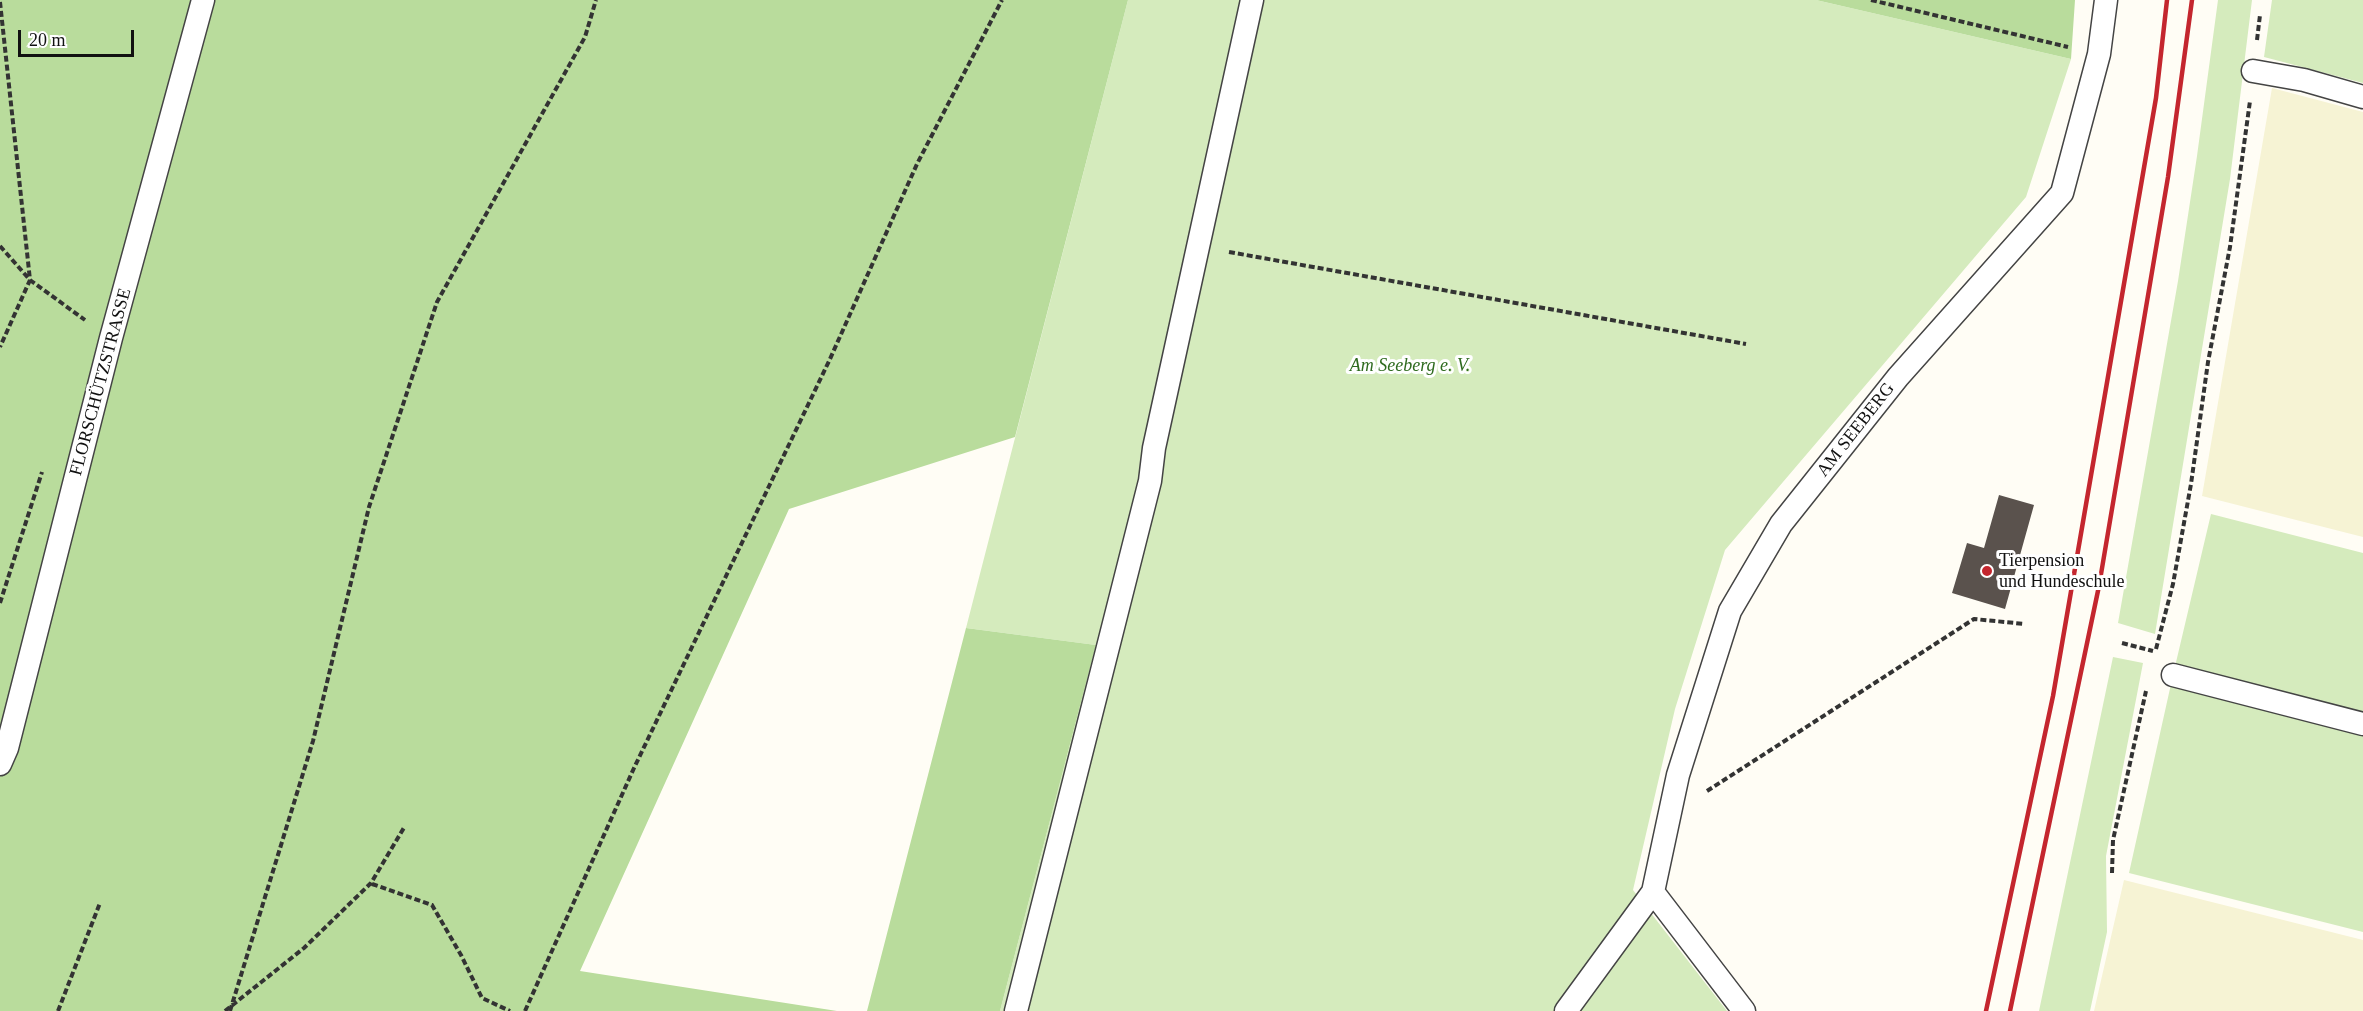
<!DOCTYPE html>
<meta charset="utf-8">
<style>
body{margin:0}
#map{position:relative;width:2363px;height:1011px;overflow:hidden;background:#fffdf5;font-family:"Times New Roman",serif}
canvas{display:block}
.scale{position:absolute;left:18px;top:30px;width:116px;height:27px;box-sizing:border-box;border:3px solid #111;border-top:0;padding-left:8px;font-size:18px;line-height:21px;white-space:nowrap;color:#111;-webkit-text-stroke:4px #fff;paint-order:stroke}
</style>
<div id="map">
<canvas width="2363" height="1011"></canvas>
<div class="scale">20 m</div>
</div>
<script>
const context = document.querySelector('canvas').getContext('2d');
context.lineJoin = 'round';
function fillPath(path, color) { context.fillStyle = color; context.fill(path, 'evenodd'); }
const toPath = rows => new Path2D(rows.map(r => 'M' + r).join(''));
function strokePath(path, color, width, dash) { context.strokeStyle = color; context.lineWidth = width; context.lineCap = dash ? 'butt' : 'round'; context.setLineDash(dash || []); context.stroke(path); }
function write(font, color, halo, rows, align = 'center') {
  context.font = font + ' "Times New Roman",serif'; context.lineWidth = 6; context.setLineDash([]); context.textBaseline = 'middle'; context.strokeStyle = halo; context.fillStyle = color; for (const [text, x, y, turn = 0] of rows) {
    context.save(); context.translate(x, y); context.rotate((+turn || 0) * Math.PI / 180); context.textAlign = isNaN(turn) ? turn : align; if (halo) context.strokeText(text, 0, 0); context.fillText(text, 0, 0); context.restore();
  }
}
fillPath(toPath([
 [2272,88,2363,112,2363,537,2202,496],
 [2124,880,2363,940,2363,1011,2094,1011]
]), '#f6f3d4');
fillPath(toPath([
 [1128,0,1816,0,2071,59,2026,197,1725,550,1675,709,1633,890,1727,1011,1000,1011,1096,645,966,628],
 [2218,0,2252,0,2230,179,2155,634,2118,623,2178,281,2197,156],
 [2272,0,2363,0,2363,83,2264,57],
 [2211,514,2363,553,2363,932,2129,873,2173,675],
 [2113,657,2143,663,2106,856,2107,932,2090,1011,2039,1011]
]), '#d5ebbd');
fillPath(toPath([
 [0,0,1128,0,1015,437,789,509,580,971,837,1011,0,1011],
 [1816,0,2075,0,2071,59],
 [966,628,1096,645,1000,1011,867,1011]
]), '#b9dc9c');
fillPath(toPath([
 [1999,495,2034,505,2005,609,1952,593,1967,543,1984,548]
]), '#5a524d');
const service = toPath([
 [2253,71,2304,80,2363,97],
 [2173,675,2363,724],
 [0,764,7,748,111,338,203,0],
 [1653,892,1744,1011],
 [1016,1011,1150,481,1154,448,1252,0],
 [1566,1011,1653,892,1678,775,1730,611,1781,524,1898,377,2062,193,2099,54,2106,0]
]);
strokePath(service, '#444', 25);
strokePath(toPath([
 [1871,0,2068,47],
 [0,2,30,280,0,347],
 [2257,40,2260,15],
 [0,246,30,280,85,320],
 [1229,252,1746,344],
 [0,603,42,472],
 [2122,643,2153,651],
 [2156,649,2173,584,2191,484,2208,362,2230,247,2250,101],
 [1707,791,1974,619,2025,624],
 [2112,873,2113,840,2146,691],
 [372,884,432,905,461,955,482,998,510,1011],
 [58,1011,100,903],
 [225,1011,304,948,371,883,405,826],
 [230,1011,313,741,369,507,437,302,585,37,596,0],
 [525,1011,634,768,830,359,917,164,1002,0]
]), '#333', 4, [6, 3]);
strokePath(service, '#fff', 22);
strokePath(toPath([
 [1986,1011,2053,696,2156,98,2167,0],
 [2010,1011,2099,586,2168,177,2192,0]
]), '#c4262e', 4.5);
for (const [x, y, r, color] of [
 [1987,571,6,"#c4262e"]
]) { const dot = new Path2D(); dot.arc(x, y, r, 0, 2 * Math.PI); context.fillStyle = color; context.fill(dot); strokePath(dot, '#fff', 2); }
write('italic 18px', '#2f6b1f', '#fff', [
 ["Am Seeberg e. V.",1410,366]
]);
write('18px', '#111', '#fff', [
 ["FLORSCHÜTZSTRASSE",101,382,-75],
 ["AM SEEBERG",1856,430,-52]
]);
write('18px', '#111', '#fff', [
 ["Tierpension",1999,561],
 ["und Hundeschule",1999,582]
], 'left');
</script>
